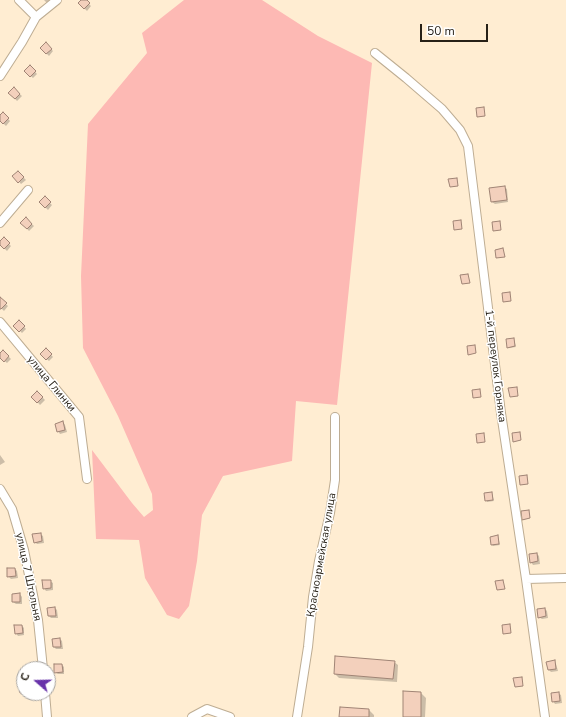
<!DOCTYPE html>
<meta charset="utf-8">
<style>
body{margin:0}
#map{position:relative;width:566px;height:717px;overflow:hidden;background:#ffedd2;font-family:"Nunito Sans",sans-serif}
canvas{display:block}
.north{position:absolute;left:16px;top:661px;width:40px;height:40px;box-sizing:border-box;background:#fff;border:1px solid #a9a6a2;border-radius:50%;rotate:290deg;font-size:11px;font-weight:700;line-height:16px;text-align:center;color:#272117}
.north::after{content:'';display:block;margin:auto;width:14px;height:18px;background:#6833aa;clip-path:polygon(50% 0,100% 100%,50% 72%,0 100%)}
.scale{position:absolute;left:420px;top:24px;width:68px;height:18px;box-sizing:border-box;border:2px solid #272117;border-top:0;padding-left:5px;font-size:12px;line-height:14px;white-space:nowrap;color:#272117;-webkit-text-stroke:3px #fff;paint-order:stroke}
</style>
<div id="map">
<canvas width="566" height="717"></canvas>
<div class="north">С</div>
<div class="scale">50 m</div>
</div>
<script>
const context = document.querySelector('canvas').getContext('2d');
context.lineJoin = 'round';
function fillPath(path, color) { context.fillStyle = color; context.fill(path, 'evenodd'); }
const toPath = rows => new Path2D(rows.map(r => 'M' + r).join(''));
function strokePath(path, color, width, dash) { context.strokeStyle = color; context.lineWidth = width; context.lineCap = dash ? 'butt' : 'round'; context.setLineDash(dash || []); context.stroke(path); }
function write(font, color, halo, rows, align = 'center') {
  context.font = font + ' "Nunito Sans",sans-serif'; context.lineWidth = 3; context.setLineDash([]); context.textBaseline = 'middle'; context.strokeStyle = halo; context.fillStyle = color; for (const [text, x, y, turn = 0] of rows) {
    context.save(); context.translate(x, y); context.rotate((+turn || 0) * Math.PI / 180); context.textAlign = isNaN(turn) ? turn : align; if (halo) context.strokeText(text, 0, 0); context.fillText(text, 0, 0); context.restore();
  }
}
fillPath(toPath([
 [184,0,262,0,318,36,372,63,337,405,296,401,292,461,223,476,202,515,197,561,189,606,179,619,167,615,145,578,139,540,96,539,92,450,132,503,144,517,153,510,152,494,118,416,83,348,81,276,88,124,147,53,142,33]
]), '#fdb9b4');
fillPath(toPath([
 [44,0,50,0,47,3],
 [82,0,85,0,91,6,87,11,79,3],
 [46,44,53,51,49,56,41,48],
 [30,66,37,74,33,78,25,71],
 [14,89,22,96,17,101,10,93],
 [3,113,10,121,6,126,0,120,0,116],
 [18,172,26,180,21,184,14,176],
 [504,187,507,189,508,202,495,204,492,202,491,189],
 [45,198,52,205,48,210,40,202],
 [26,219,34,226,29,231,22,223],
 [4,239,11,246,7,251,0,244],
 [0,299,8,306,4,311,0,307],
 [19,321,26,329,22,333,14,325],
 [514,339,516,347,509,348,508,347],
 [46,349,53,357,49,361,41,354],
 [3,351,11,359,7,363,0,357,0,355],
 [37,392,45,400,40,405,33,397],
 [63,422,65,425,67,432,60,434,58,431],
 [0,455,5,462,0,465],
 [492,493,494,501,487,502,485,494],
 [40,534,43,536,44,543,37,544,35,542],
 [498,536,500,545,493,546,492,545],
 [537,554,539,556,540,564,533,565,531,562],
 [15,569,17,571,18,578,11,579,8,576],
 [50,581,53,583,53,590,46,591,44,588],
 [20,594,22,597,22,604,16,604,13,602],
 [55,608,57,610,58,618,51,618,49,616],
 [545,609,547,611,548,618,542,619,539,617],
 [22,626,24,628,24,635,18,636,16,633],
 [60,639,62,641,63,649,56,649,54,647],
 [554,661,556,664,558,671,551,672,549,670],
 [394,662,398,665,397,682,339,678,335,674],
 [62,665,64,667,64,674,58,674,55,672],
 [24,685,24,693,30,693,30,695,23,695,21,693],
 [421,693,426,698,425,717,404,717],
 [558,693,561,695,562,703,555,704,553,701],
 [369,710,374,715,374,717,340,717]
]), '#0003');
const building = toPath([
 [81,0,87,0,90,3,84,9,78,3,81,0],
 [46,42,52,49,46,54,40,48,46,42],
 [30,65,36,71,30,77,24,71,30,65],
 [14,87,20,94,15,99,8,93,14,87],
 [484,107,485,116,477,117,476,108,484,107],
 [3,112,9,118,3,124,0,121,0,115,3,112],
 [18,171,24,177,18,183,12,176,18,171],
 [457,178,458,186,450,187,448,179,457,178],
 [505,186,507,200,491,202,489,188,505,186],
 [45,196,51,202,45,208,39,202,45,196],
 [26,217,32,224,27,229,20,223,26,217],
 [461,220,462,229,454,230,453,221,461,220],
 [500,221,501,230,493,231,492,222,500,221],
 [4,237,10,243,4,249,0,245,0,241,4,237],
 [503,248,505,257,496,258,495,250,503,248],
 [468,274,470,283,462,284,460,275,468,274],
 [510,292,511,301,503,302,502,293,510,292],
 [0,297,7,303,1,309,0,309,0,297],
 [19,320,25,326,19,332,13,326,19,320],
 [514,338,515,346,507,348,506,339,514,338],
 [475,345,476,353,468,355,467,346,475,345],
 [46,348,52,354,46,360,40,354,46,348],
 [3,350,9,356,4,362,0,358,0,353,3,350],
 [517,387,518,396,510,397,508,388,517,387],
 [480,389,481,397,473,398,472,390,480,389],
 [37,391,43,397,37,403,31,397,37,391],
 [63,421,65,430,57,432,55,424,63,421],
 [520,432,521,440,513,442,512,433,520,432],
 [484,433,485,442,477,443,476,434,484,433],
 [527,475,528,484,520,485,519,476,527,475],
 [492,492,493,500,485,501,484,493,492,492],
 [529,510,530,518,522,520,521,511,529,510],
 [41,533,42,541,34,543,32,534,41,533],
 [498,535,499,544,491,545,490,537,498,535],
 [537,553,538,561,530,563,529,554,537,553],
 [7,568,15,568,16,576,7,577,7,568],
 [42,580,51,580,51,588,43,589,42,580],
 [503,580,505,589,497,590,495,581,503,580],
 [20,593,20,602,12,602,12,594,20,593],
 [55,607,56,616,48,616,47,608,55,607],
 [545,608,546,616,538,618,537,609,545,608],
 [510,624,511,633,503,634,502,625,510,624],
 [14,625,22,625,23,633,15,634,14,625],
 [60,638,61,647,53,647,52,639,60,638],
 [335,656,395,661,393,679,334,674,335,656],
 [555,660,556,669,548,670,546,662,555,660],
 [54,664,62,664,63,672,54,673,54,664],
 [522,677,523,686,515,687,513,678,522,677],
 [19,684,24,684,24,693,20,693,19,684],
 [403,691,421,692,421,717,403,717,403,691],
 [559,692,560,701,552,702,551,693,559,692],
 [340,707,369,709,369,717,339,717,340,707]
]);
fillPath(building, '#f3d0bc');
strokePath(building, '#a08475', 1);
const minor = toPath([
 [19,0,36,17],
 [375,53,406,78,442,109,460,130,468,146,501,413,526,579,545,717],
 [0,76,22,42,36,17,57,0],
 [0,223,28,190],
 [0,322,79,417,87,479],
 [0,489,12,509,24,550,38,620,43,669],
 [526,579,566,578],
 [45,693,47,717],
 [192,717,207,709,230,717],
 [297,717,308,647,313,597,319,561,330,513,335,480,335,417]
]);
strokePath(minor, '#bead93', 10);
strokePath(minor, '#fff', 8);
write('11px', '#272117', '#fff', [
 ["1-й переулок Горняка",495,366,83],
 ["улица Глинки",51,384,50],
 ["Красноармейская улица",322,555,-80],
 ["улица 7 Штольня",28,577,78]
]);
</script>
